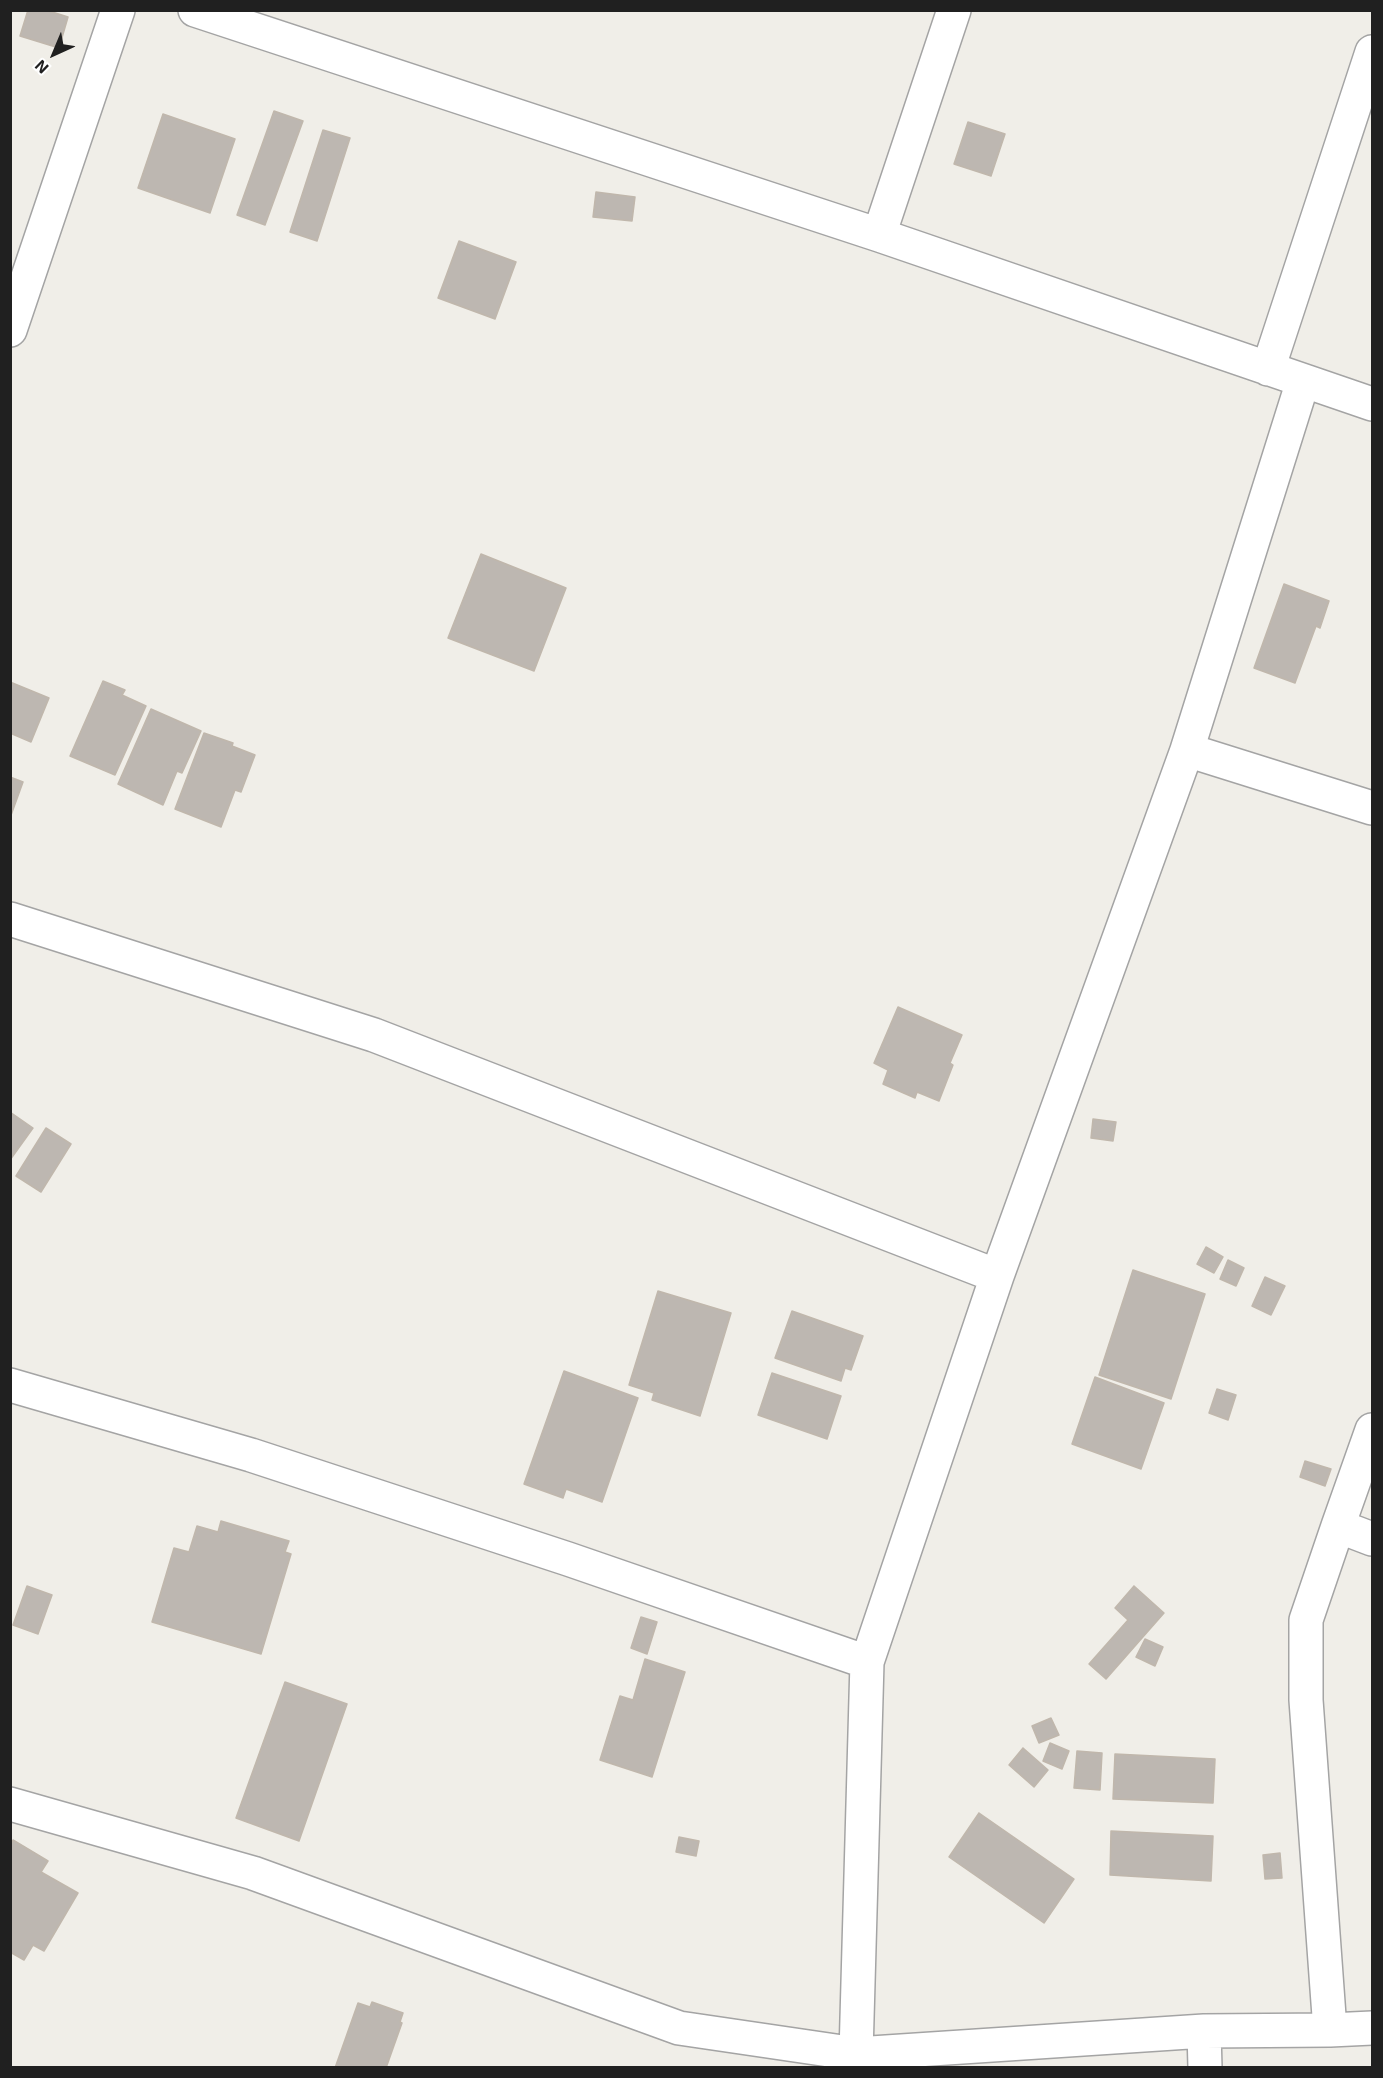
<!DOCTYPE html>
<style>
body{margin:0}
#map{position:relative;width:1383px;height:2078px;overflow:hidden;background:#f0eee8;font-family:"Exo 2",sans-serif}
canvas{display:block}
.frame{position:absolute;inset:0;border:12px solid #202020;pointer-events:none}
.north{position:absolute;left:24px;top:24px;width:60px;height:60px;-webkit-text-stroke:4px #fff;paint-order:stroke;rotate:224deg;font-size:16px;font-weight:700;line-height:24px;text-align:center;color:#202020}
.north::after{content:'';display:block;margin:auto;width:21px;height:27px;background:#202020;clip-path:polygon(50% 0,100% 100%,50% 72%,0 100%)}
</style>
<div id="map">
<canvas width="1383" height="2078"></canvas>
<div class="frame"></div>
<div class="north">N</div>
</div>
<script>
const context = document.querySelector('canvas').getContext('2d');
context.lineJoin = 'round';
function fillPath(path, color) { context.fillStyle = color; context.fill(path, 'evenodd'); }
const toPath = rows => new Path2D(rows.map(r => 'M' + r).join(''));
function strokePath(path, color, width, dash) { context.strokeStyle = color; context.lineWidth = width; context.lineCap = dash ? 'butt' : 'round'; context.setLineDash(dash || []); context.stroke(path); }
const building = toPath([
 [28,10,46,10,68,17,59,48,20,36,28,10],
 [274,111,303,121,265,225,237,215,274,111],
 [163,114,235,139,210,213,138,188,163,114],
 [968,122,1005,134,991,176,954,164,968,122],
 [323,130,350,138,317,241,290,232,323,130],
 [596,192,635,197,632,221,593,217,596,192],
 [459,241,516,262,495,319,438,298,459,241],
 [481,554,566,588,534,671,448,638,481,554],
 [1284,584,1329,601,1320,628,1316,626,1295,683,1254,668,1284,584],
 [103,681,125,690,122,695,146,706,115,775,70,756,103,681],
 [10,682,49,698,31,742,10,733,10,682],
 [151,709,201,731,182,773,177,771,163,805,118,784,151,709],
 [204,733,233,743,232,746,255,755,241,792,235,790,221,827,175,809,204,733],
 [10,777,23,782,10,818,10,777],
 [898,1007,962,1035,950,1063,953,1065,939,1101,917,1092,915,1098,883,1084,888,1070,874,1063,898,1007],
 [10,1112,33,1128,10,1160,10,1112],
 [1093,1119,1116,1122,1113,1141,1091,1138,1093,1119],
 [46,1128,71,1144,41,1192,16,1176,46,1128],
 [1206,1247,1223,1257,1214,1273,1197,1264,1206,1247],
 [1228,1260,1244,1268,1236,1286,1220,1279,1228,1260],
 [1133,1270,1205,1294,1171,1399,1099,1375,1133,1270],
 [1265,1277,1285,1286,1271,1315,1252,1306,1265,1277],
 [658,1291,731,1313,700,1416,652,1400,654,1393,629,1385,658,1291],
 [792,1311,863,1336,851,1370,845,1368,841,1381,775,1358,792,1311],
 [564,1371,638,1398,602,1502,566,1489,563,1498,524,1484,564,1371],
 [772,1373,841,1396,827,1439,758,1415,772,1373],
 [1095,1377,1164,1403,1141,1469,1072,1444,1095,1377],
 [1217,1389,1236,1395,1228,1420,1209,1413,1217,1389],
 [1305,1461,1331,1469,1325,1486,1300,1477,1305,1461],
 [221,1521,289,1541,285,1552,291,1554,261,1654,152,1622,174,1548,189,1552,197,1526,218,1532,221,1521],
 [27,1586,52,1595,38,1634,13,1625,27,1586],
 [1134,1586,1164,1613,1106,1679,1089,1664,1128,1620,1115,1608,1134,1586],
 [641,1617,657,1622,647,1654,631,1648,641,1617],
 [1145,1639,1163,1647,1155,1666,1136,1657,1145,1639],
 [645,1659,685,1672,652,1777,600,1760,620,1696,633,1700,645,1659],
 [285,1682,347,1704,299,1841,236,1818,285,1682],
 [1051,1718,1059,1735,1039,1743,1032,1726,1051,1718],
 [1050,1743,1069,1751,1062,1769,1043,1761,1050,1743],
 [1023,1748,1048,1770,1034,1787,1009,1765,1023,1748],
 [1077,1751,1102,1753,1100,1790,1074,1788,1077,1751],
 [1115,1754,1215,1759,1213,1803,1113,1799,1115,1754],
 [979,1813,1074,1879,1044,1923,949,1857,979,1813],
 [1111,1831,1213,1836,1211,1881,1110,1875,1111,1831],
 [679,1837,699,1841,696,1856,676,1852,679,1837],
 [13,1840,48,1861,41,1872,78,1893,44,1951,33,1945,24,1960,10,1952,10,1846,13,1840],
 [1280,1853,1282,1878,1265,1879,1263,1855,1280,1853],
 [372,2002,403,2013,400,2022,402,2023,386,2068,335,2068,358,2003,370,2007,372,2002]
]);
fillPath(building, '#bdb7b1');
strokePath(building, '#c0b7ac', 1.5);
const street = toPath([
 [195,10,879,235,1372,404],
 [879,235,954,10],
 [10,330,118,10],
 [1268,369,1372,52],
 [1187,750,1372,808],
 [10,919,374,1035,997,1276],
 [10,1385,251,1455,568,1559,867,1662],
 [1372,1430,1338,1526,1372,1539],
 [10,1804,253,1873,679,2028,856,2054,1204,2031,1330,2030,1372,2028],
 [1330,2030,1306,1700,1306,1620,1338,1526],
 [1204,2031,1205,2068],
 [856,2054,867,1662,997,1276,1187,750,1303,381]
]);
strokePath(street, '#a4a4a4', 36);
strokePath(street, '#fff', 33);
</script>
